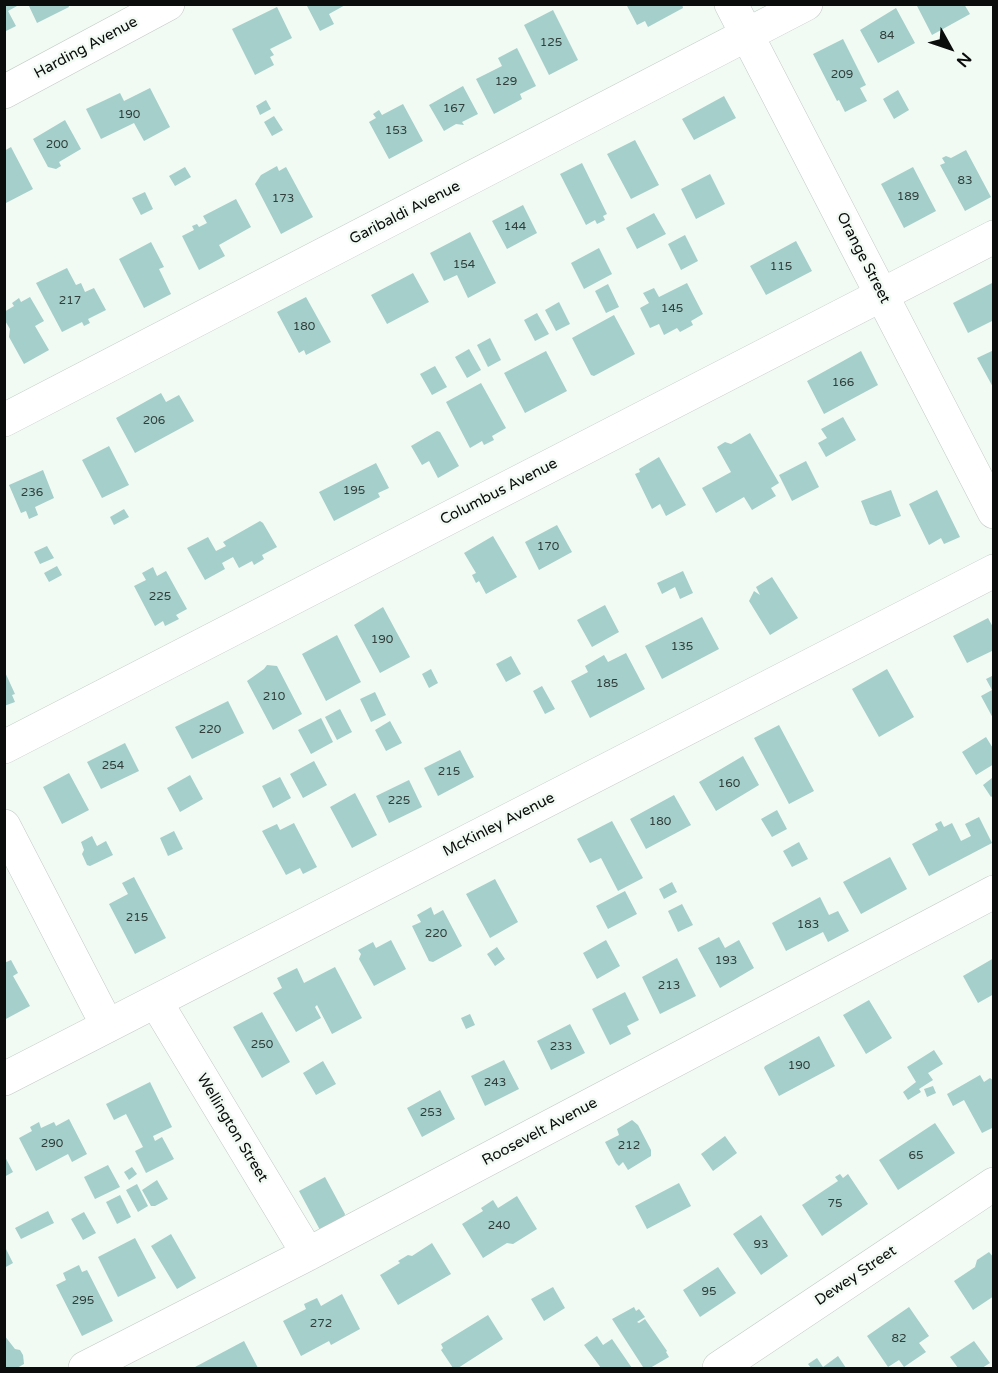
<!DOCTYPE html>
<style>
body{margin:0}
#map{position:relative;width:998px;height:1373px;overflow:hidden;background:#f2faf4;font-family:"Varela Round",sans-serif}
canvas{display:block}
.frame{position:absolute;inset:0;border:6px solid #0a0d0b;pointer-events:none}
.north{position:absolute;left:920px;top:18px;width:60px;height:60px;-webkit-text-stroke:4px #f2faf4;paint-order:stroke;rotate:130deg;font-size:16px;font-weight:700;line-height:24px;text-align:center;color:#0a0d0b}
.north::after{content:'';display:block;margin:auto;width:21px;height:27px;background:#0a0d0b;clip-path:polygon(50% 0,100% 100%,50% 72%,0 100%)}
</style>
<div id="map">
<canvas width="998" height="1373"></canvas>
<div class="frame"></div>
<div class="north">N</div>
</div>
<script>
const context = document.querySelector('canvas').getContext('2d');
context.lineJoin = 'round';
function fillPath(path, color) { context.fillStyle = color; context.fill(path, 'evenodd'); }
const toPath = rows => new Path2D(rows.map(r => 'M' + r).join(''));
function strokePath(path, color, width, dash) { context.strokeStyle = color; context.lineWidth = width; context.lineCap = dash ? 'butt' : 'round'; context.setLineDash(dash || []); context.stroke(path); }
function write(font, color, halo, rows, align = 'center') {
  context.font = font + ' "Varela Round",sans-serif'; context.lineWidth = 5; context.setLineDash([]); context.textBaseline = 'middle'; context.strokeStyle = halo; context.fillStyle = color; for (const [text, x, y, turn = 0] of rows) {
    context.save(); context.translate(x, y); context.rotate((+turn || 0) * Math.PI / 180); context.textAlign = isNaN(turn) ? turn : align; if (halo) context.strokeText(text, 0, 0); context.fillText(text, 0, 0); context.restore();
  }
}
fillPath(toPath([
 [4,4,17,6,8,11,16,26,4,32],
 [28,4,68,4,69,7,37,23],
 [306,4,347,4,329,14,334,24,320,31],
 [626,4,682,4,683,8,648,27,645,21,637,25],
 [916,4,964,4,970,14,932,35],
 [277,7,292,38,270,49,274,55,270,57,274,65,255,75,232,29],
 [896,8,915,43,878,63,860,30],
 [553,10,578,60,549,75,524,25],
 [843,39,866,85,860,88,867,101,845,112,839,100,837,101,813,54],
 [517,48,536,86,520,94,522,99,494,114,476,79,502,66,498,58],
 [463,86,478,114,462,122,464,125,456,124,444,131,429,105],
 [150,88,170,127,144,141,134,123,101,139,86,109,120,93,124,101],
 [898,90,909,110,894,119,883,99],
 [724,96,736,118,694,140,682,119],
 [266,100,271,109,260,115,256,106],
 [403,104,423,141,389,159,369,122,376,118,373,114,379,110,382,115],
 [274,116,283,130,272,136,264,122],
 [65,120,81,149,59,162,61,166,56,169,48,167,33,139],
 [635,140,659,185,631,199,607,154],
 [11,147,33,189,4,204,4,151],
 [966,150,991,197,965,211,940,165,945,163,942,158,946,156,951,158],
 [582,163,607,214,603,216,605,220,597,224,595,220,586,225,560,174],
 [277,166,279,171,286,167,313,217,281,234,255,184,261,175],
 [185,167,191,177,175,186,169,176],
 [913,167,936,211,904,228,881,184],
 [710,174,725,204,696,219,681,189],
 [145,192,153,209,141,215,132,198],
 [236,199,251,227,219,245,225,256,199,270,182,236,194,230,192,226,197,224,199,227,207,223,203,216],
 [523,205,537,233,507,249,492,221],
 [654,213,666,234,637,249,626,228],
 [470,232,496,283,468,298,457,275,444,281,430,253],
 [685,235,698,261,681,270,668,244],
 [796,241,812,271,766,295,750,266],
 [151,242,164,267,159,269,171,294,144,308,119,259],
 [599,248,612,274,584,289,571,263],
 [67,268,76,285,81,283,85,292,94,288,106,310,88,319,90,323,84,326,82,322,62,332,36,283],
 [413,273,429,302,387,324,371,295],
 [994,282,994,320,968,333,953,303],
 [687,283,703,314,691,321,693,325,680,332,677,328,664,335,659,324,650,328,640,308,649,303,643,293,654,288,659,297],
 [608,284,619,307,606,313,595,291],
 [30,297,44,321,35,326,49,350,24,364,9,337,10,329,4,319,4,312,14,306,12,303,19,298,21,302],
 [306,297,331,342,306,355,304,350,299,353,277,312],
 [559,302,570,324,556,331,545,310],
 [537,313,549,334,535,341,524,320],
 [614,315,635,354,594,376,591,375,572,338],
 [490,338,501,360,488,367,477,345],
 [469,349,481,370,467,378,455,357],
 [994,350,994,389,977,358],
 [546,351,567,391,525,413,504,373],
 [861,351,878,385,824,414,807,381],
 [435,366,447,387,432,395,420,374],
 [481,383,506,428,492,436,494,440,484,445,482,441,470,448,446,402],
 [161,393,166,402,179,395,194,421,135,453,116,418],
 [843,417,856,440,826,457,818,443,827,438,821,429],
 [437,431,440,432,459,466,438,478,429,461,422,465,411,446],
 [750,433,779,483,771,488,776,496,752,510,744,497,716,513,702,488,731,472,717,447,725,442,731,444],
 [109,446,129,485,102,498,82,460],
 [659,457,686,505,666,516,660,504,652,509,635,474,640,472,639,469],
 [806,461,819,487,792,501,779,475],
 [376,463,389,488,378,493,380,497,334,521,319,492],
 [43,470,54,498,35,507,38,515,29,519,26,511,21,513,9,485],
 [891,490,901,516,876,526,870,524,861,501],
 [937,490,960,537,944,544,941,538,929,545,909,504],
 [124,509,129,517,114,525,110,517],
 [260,521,263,523,277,547,262,555,264,559,254,565,252,561,239,568,233,557,222,563,225,569,205,580,187,548,208,537,216,551,226,546,223,542],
 [557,525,572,552,539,570,525,542],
 [493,536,517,577,486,594,479,581,476,583,472,575,476,573,464,553],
 [47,546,54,558,40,564,34,552],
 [57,566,62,575,49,582,44,573],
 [153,567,157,576,166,571,187,609,176,615,179,619,165,626,163,621,155,626,134,586,146,580,142,573],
 [683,571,693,593,680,599,675,587,662,594,657,583],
 [772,577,798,618,770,635,749,601,754,591,760,595,756,587],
 [605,605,619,632,592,647,577,620],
 [383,607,410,657,380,673,354,625],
 [702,617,719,649,662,679,645,646],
 [988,618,994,629,994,650,967,663,953,636],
 [337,635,361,682,326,701,302,654],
 [626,653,645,689,590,718,571,681,588,672,585,666,604,655,608,662],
 [511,656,521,674,506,682,496,664],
 [267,665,277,666,302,714,273,730,247,681,264,669],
 [431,669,438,683,429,688,422,674],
 [887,669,914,717,879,737,852,689],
 [4,670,15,694,12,695,15,702,4,706],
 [994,675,994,720,981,696,992,690,986,679],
 [542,686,555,709,545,714,533,691],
 [375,692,386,715,371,722,360,699],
 [228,701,244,733,192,759,175,727],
 [340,709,352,732,337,740,325,717],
 [321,718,333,742,311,754,298,730],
 [390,721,402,743,386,751,375,730],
 [779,725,814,791,789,804,754,738],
 [986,737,994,750,994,764,976,775,962,752],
 [125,743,139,771,101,789,87,762],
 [460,750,474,777,438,796,424,768],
 [743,756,759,785,716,811,699,782],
 [314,761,327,785,303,798,290,774],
 [69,773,89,810,62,824,43,787],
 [190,775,203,799,180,812,167,788],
 [280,777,291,798,273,808,262,786],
 [992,778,994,795,991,797,983,785],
 [409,780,422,807,389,823,376,796],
 [355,793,377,835,352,848,330,807],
 [674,795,691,825,646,849,630,819],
 [777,810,787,829,772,837,761,819],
 [979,817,992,843,929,876,912,844,938,830,935,824,941,821,944,827,952,823,961,841,971,836,965,824],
 [612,821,643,878,618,891,601,858,590,863,577,839],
 [294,823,317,867,303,874,300,868,286,875,262,831,277,824,280,830],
 [174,831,183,849,168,856,160,838],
 [92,836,97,846,106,841,113,855,90,866,87,865,82,854,84,850,81,842],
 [799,842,808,859,792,867,783,851],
 [890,857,907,889,861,914,843,882],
 [134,877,166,938,135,954,109,904,128,894,122,883],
 [495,879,518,922,490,938,466,894],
 [672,882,677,892,664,899,659,889],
 [625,891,637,914,608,929,596,906],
 [820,897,829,915,838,911,849,931,828,942,823,932,786,951,772,923],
 [682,904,693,925,678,932,668,911],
 [431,907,434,915,443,910,462,946,433,962,429,961,412,926,421,922,417,915],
 [719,937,725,948,739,940,754,968,720,988,698,948],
 [391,940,406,969,374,986,359,959,361,954,358,950,373,942,376,948],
 [606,940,620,966,597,979,583,953],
 [497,947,505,959,495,966,487,954],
 [677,958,696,996,660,1014,642,977],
 [994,958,994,994,978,1003,963,976],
 [11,960,18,973,13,976,30,1006,4,1020,4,963],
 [335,967,362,1018,332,1034,317,1005,315,1007,321,1018,296,1032,273,993,282,988,277,978,297,968,304,983],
 [625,992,639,1020,627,1026,631,1034,610,1045,592,1009],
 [869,1000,892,1038,866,1054,843,1015],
 [262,1012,290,1062,262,1078,233,1027],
 [470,1014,475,1025,466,1029,461,1018],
 [570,1024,585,1053,551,1070,537,1041],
 [819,1036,835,1066,779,1096,764,1068,765,1066],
 [934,1050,943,1064,928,1073,933,1080,919,1089,921,1092,908,1100,903,1092,916,1082,907,1067],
 [504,1060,519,1089,485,1106,471,1076],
 [323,1061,336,1084,316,1095,303,1073],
 [980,1075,984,1082,990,1078,994,1081,994,1127,982,1133,964,1100,953,1106,947,1094],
 [150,1082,172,1127,153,1136,155,1141,162,1137,174,1159,146,1173,135,1151,143,1147,126,1114,114,1120,106,1104],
 [933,1086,936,1093,927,1097,924,1089],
 [440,1090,455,1119,422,1137,407,1108],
 [69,1119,87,1154,72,1162,68,1154,36,1171,19,1138,32,1131,30,1127,39,1122,41,1128,54,1122,56,1126],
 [632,1120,638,1125,651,1150,651,1156,628,1170,623,1162,619,1166,616,1163,605,1142,619,1135,617,1129],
 [935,1123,955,1153,898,1190,879,1160],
 [725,1136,737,1153,713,1171,701,1154],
 [4,1155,13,1172,4,1177],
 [108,1165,120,1187,95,1199,84,1177],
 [132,1167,137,1174,129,1180,124,1172],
 [840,1174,843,1178,848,1174,868,1204,822,1236,802,1205,838,1181,835,1177],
 [325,1177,345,1214,344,1217,320,1230,299,1191],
 [157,1180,168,1199,155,1206,151,1206,142,1190],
 [679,1183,691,1206,647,1229,635,1206],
 [137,1184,148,1206,138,1212,126,1190],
 [120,1195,131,1217,117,1224,106,1202],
 [517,1196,537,1229,513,1244,507,1243,483,1258,462,1224,483,1211,481,1208,493,1200,498,1208],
 [48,1211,54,1223,21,1239,15,1228],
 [84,1212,96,1233,83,1240,71,1219],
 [761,1215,788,1256,761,1275,733,1234],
 [171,1234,196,1278,177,1289,151,1246],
 [135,1238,156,1278,118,1297,98,1257],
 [432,1243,451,1274,398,1305,380,1275,400,1263,398,1261,408,1255,412,1256],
 [6,1249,13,1263,4,1268,4,1250],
 [989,1252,994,1258,994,1296,973,1310,954,1281,975,1267,977,1260],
 [79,1265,82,1272,87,1270,113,1321,82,1336,56,1285,66,1280,63,1273],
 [718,1267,736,1293,700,1317,683,1290],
 [553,1287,565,1308,544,1321,531,1299],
 [342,1294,360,1329,331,1345,329,1341,301,1356,283,1321,306,1309,304,1304,317,1298,321,1306],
 [634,1307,636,1311,639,1309,645,1317,637,1322,639,1323,645,1319,667,1351,666,1352,669,1357,650,1368,643,1367,612,1319],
 [909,1307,929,1336,919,1343,926,1352,904,1367,899,1360,888,1367,867,1336],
 [488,1315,503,1339,458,1368,453,1368,441,1350,443,1348,441,1344],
 [4,1335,15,1349,20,1350,23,1355,24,1364,17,1368,4,1368],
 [597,1336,603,1345,612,1339,632,1368,601,1368,584,1345],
 [244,1341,258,1368,196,1368,195,1367],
 [974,1341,990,1363,982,1368,958,1368,950,1357],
 [838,1356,846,1368,811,1368,808,1364,817,1358,823,1367]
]), '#a5cfca');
const minor = toPath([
 [731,4,994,512],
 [4,92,168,4],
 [4,420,806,4],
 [4,747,994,237],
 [4,826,107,1025],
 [156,1002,308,1254],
 [4,1079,994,571],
 [85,1368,308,1254,994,892],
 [719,1368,994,1184]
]);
strokePath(minor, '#c1c9c4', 34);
strokePath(minor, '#fff', 33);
write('12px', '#313e3b', null, [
 ["84",887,36],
 ["125",551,43],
 ["209",842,75],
 ["129",506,82],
 ["167",454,109],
 ["190",129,115],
 ["153",396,131],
 ["200",57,145],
 ["83",965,181],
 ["189",908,197],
 ["173",283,199],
 ["144",515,227],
 ["154",464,265],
 ["115",781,267],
 ["217",70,301],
 ["145",672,309],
 ["180",304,327],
 ["166",843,383],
 ["206",154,421],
 ["195",354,491],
 ["236",32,493],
 ["170",548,547],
 ["225",160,597],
 ["190",382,640],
 ["135",682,647],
 ["185",607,684],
 ["210",274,697],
 ["220",210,730],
 ["254",113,766],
 ["215",449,772],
 ["160",729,784],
 ["225",399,801],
 ["180",660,822],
 ["215",137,918],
 ["183",808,925],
 ["220",436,934],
 ["193",726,961],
 ["213",669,986],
 ["250",262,1045],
 ["233",561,1047],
 ["190",799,1066],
 ["243",495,1083],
 ["253",431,1113],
 ["290",52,1144],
 ["212",629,1146],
 ["65",916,1156],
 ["75",835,1204],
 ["240",499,1226],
 ["93",761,1245],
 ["95",709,1292],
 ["295",83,1301],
 ["272",321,1324],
 ["82",899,1339]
]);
write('15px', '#0a0d0b', '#f2faf4', [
 ["Harding Avenue",86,48,-28],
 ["Garibaldi Avenue",405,213,-27],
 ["Orange Street",863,258,63],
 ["Columbus Avenue",499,492,-27],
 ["McKinley Avenue",499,825,-27],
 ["Wellington Street",232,1128,59],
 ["Roosevelt Avenue",540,1132,-28],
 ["Dewey Street",856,1276,-34]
]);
</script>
